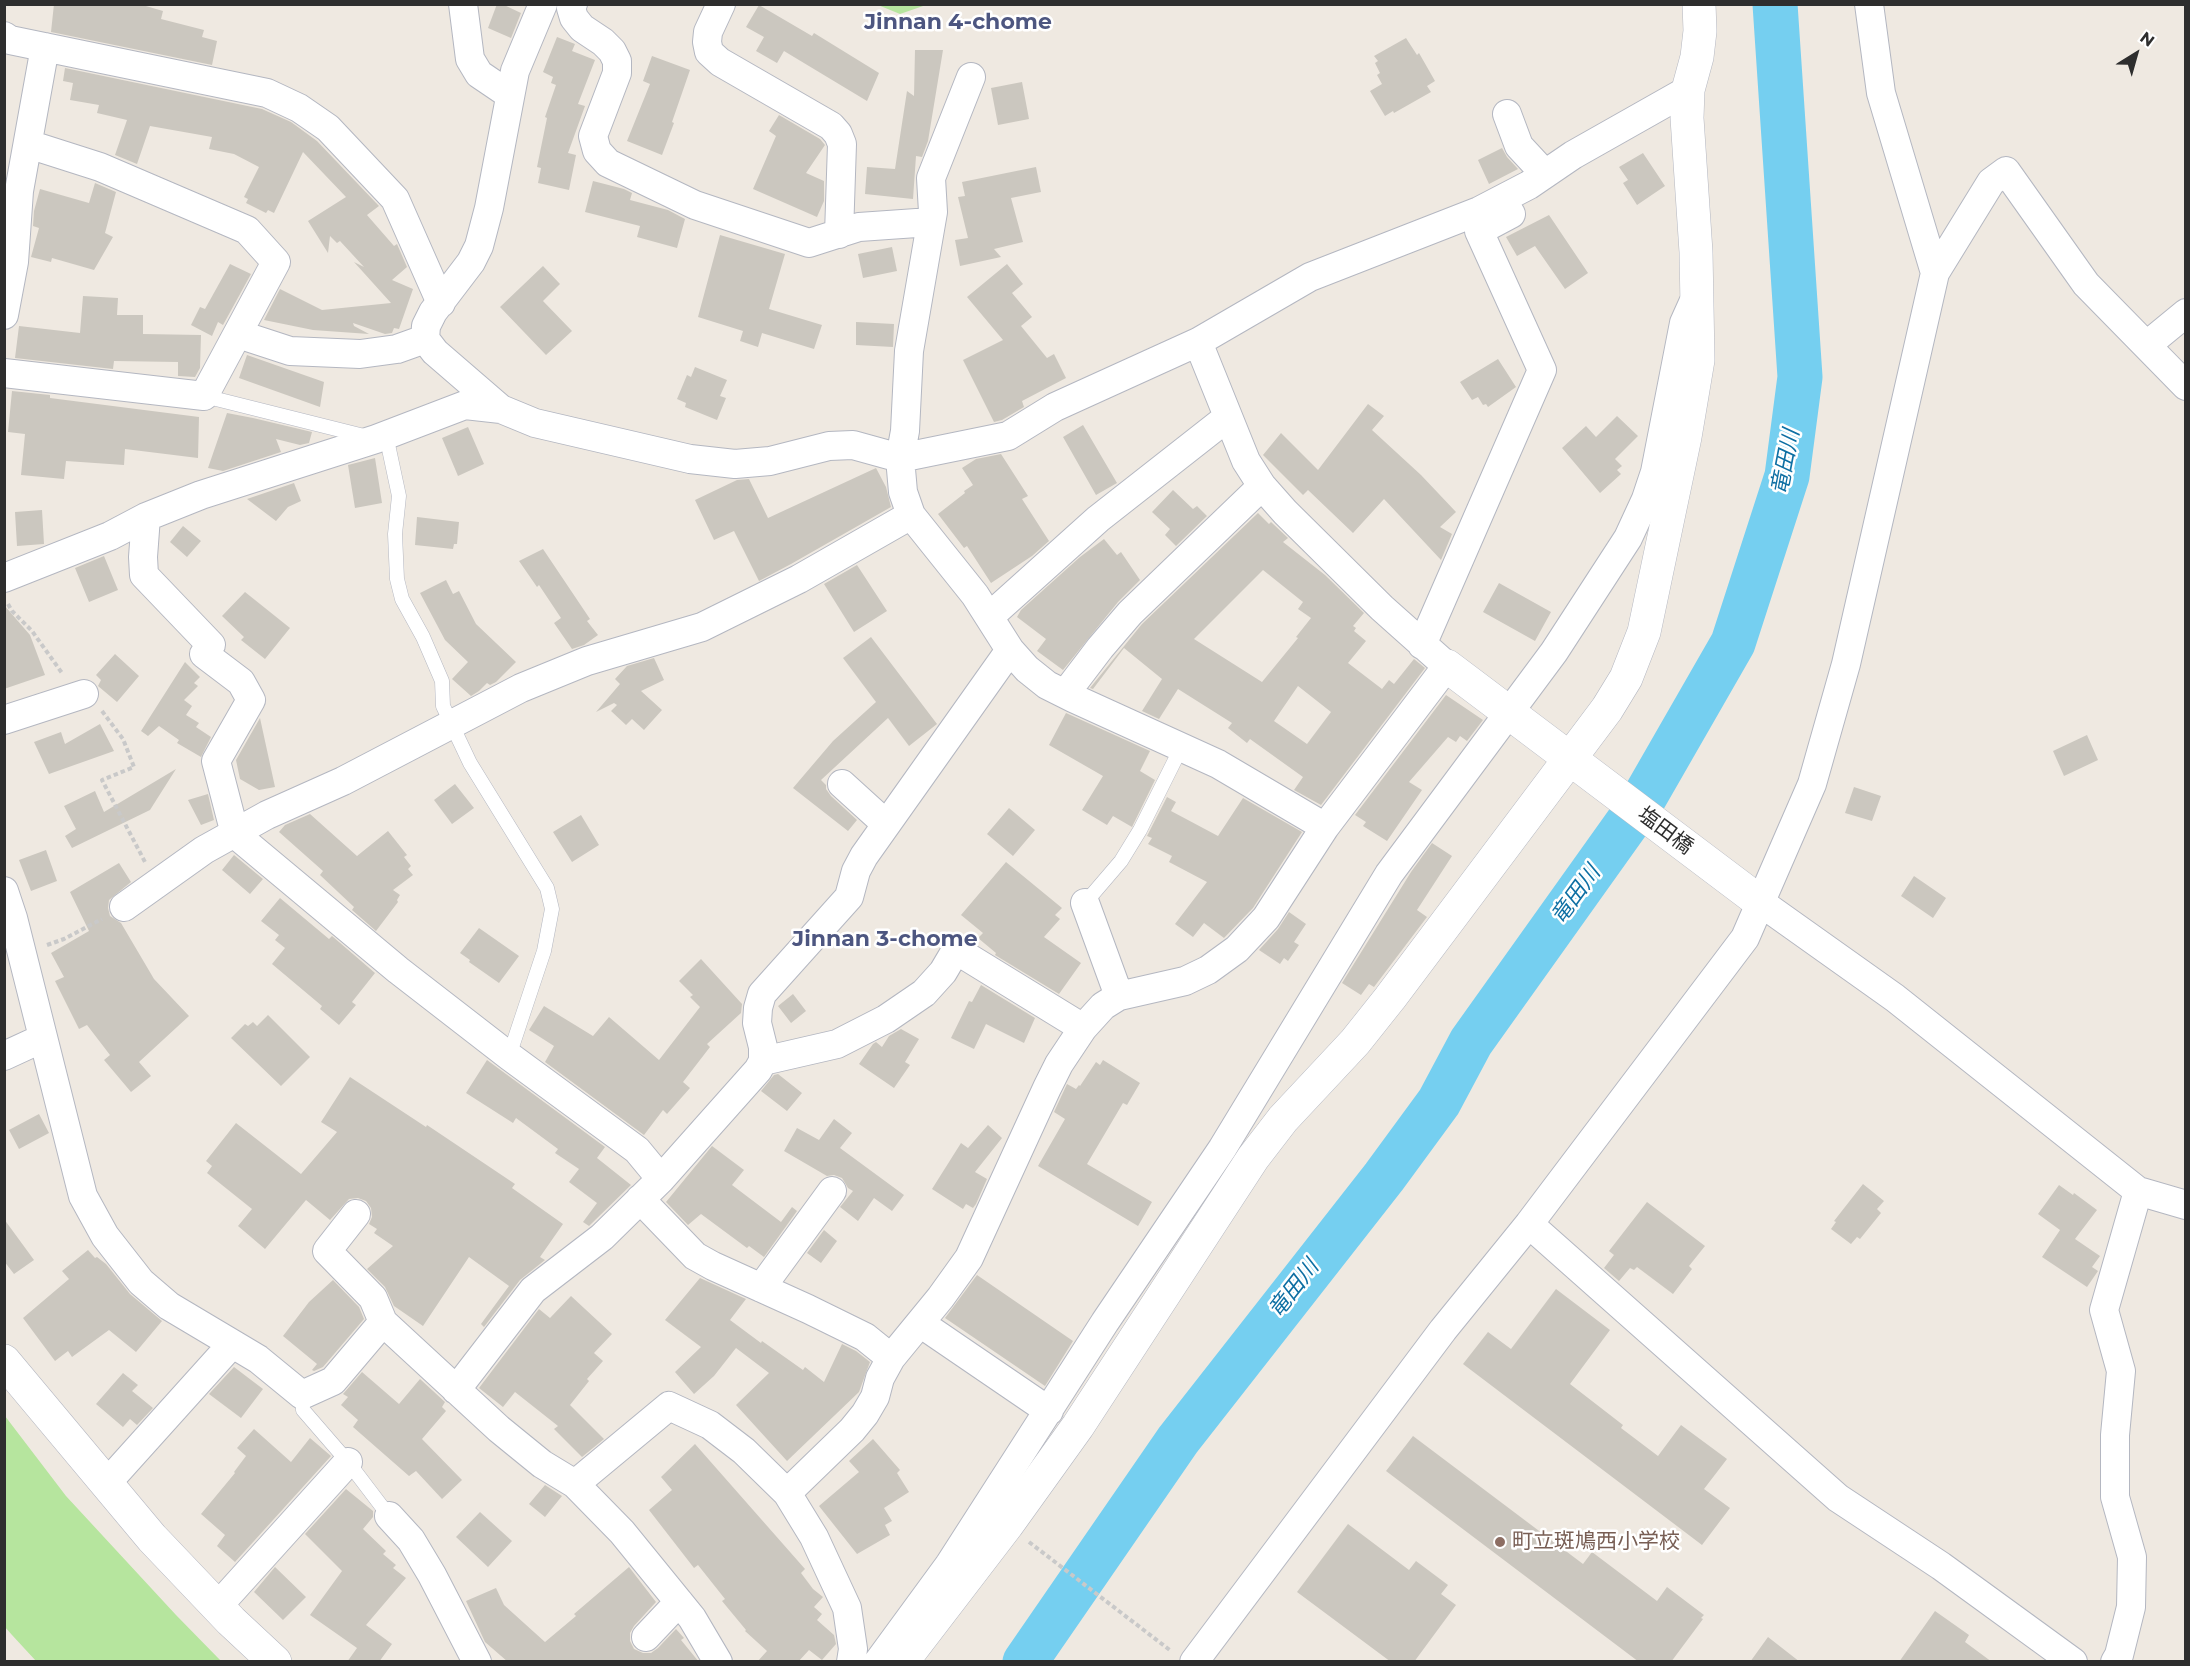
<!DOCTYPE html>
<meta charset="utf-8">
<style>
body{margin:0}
#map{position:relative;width:2190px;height:1666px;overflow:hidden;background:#efe9e1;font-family:Montserrat,sans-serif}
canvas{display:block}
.frame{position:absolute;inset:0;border:6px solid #2e2e2e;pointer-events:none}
.north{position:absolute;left:2106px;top:24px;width:60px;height:60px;-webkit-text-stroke:4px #fff;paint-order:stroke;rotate:37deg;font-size:16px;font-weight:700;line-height:24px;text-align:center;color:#2e2e2e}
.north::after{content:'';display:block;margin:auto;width:21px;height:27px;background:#2e2e2e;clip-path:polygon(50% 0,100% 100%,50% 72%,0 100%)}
</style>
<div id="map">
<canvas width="2190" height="1666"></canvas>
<div class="frame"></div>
<div class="north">N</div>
</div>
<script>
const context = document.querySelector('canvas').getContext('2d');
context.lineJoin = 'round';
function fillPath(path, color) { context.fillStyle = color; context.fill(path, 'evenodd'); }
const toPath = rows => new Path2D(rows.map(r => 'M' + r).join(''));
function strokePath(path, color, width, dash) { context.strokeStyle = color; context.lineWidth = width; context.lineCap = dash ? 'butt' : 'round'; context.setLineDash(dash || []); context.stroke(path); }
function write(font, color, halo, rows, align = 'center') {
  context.font = font + ' Montserrat,"Noto Sans JP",sans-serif'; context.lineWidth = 5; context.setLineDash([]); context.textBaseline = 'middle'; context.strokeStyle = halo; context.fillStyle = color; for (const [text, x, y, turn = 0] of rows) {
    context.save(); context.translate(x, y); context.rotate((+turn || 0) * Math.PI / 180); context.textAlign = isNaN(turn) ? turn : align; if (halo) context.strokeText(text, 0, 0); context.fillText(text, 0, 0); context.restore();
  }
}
fillPath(toPath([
 [878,5,926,5,900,14],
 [5,1416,66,1496,176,1615,221,1661,36,1661,12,1635,4,1626]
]), '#b6e59e');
strokePath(toPath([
 [1025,1662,1178,1440,1384,1177,1439,1102,1471,1042,1640,805,1733,643,1787,476,1800,377,1775,4]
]), '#75cff0', 45);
fillPath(toPath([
 [54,4,139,4,163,11,161,19,204,30,202,37,217,41,212,65,51,32],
 [497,4,502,4,521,13,511,38,488,28],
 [759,5,812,36,814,33,879,73,867,101,784,51,777,63,756,51,764,37,746,27],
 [557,37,575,44,572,51,595,60,578,104,585,106,568,153,576,155,569,190,538,183,541,168,537,167,547,118,545,117,556,85,551,83,553,77,543,72],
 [1406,38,1417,55,1419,53,1435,81,1427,86,1431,92,1394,113,1393,111,1385,116,1370,91,1382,84,1377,75,1380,73,1375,63,1378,61,1374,56],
 [915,50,943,50,928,141,922,157,916,156,913,199,865,194,867,167,895,169,907,91,914,96],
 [652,56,690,70,672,122,674,123,662,155,627,141,650,84,643,81],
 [65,68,262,109,291,122,317,141,379,206,367,215,394,246,397,244,407,267,392,280,413,289,399,329,394,328,392,333,385,334,353,323,354,326,369,334,313,330,264,320,280,289,322,310,391,303,354,262,364,267,340,241,337,243,330,236,328,253,308,221,346,197,303,152,274,213,268,210,266,213,246,203,248,199,244,197,259,167,234,154,209,149,212,137,150,126,137,164,115,155,127,120,97,113,99,105,70,100,73,83,63,81],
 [1022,82,1029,119,998,125,991,88],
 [779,115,820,139,825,145,806,173,824,181,824,201,817,217,753,189,776,136,769,131],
 [1502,148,1507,157,1518,169,1489,184,1478,160],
 [1643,153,1665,186,1637,205,1623,183,1628,180,1619,167],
 [1036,167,1041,192,1011,198,1023,242,994,249,1001,257,960,266,955,240,968,238,958,197,965,196,962,182],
 [593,181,624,189,632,193,630,200,668,210,685,219,677,248,637,237,640,226,585,212],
 [95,183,116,192,105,233,113,237,94,270,52,258,51,262,31,257,39,228,33,226,34,211,40,189,89,203],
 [1549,215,1588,273,1565,289,1535,246,1517,256,1506,237],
 [720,235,785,254,769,309,822,325,814,349,762,333,758,347,740,341,743,331,698,317],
 [892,247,897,271,863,278,858,254],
 [230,264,251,274,223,325,218,322,212,336,191,325,200,307,205,309],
 [1007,264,1023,284,1012,293,1032,317,1021,326,1047,358,1054,354,1066,378,1022,401,1024,407,1002,420,994,422,963,360,1003,340,967,297],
 [543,266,560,284,543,301,572,331,546,355,500,307],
 [83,296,118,298,117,315,143,315,143,334,201,335,200,368,195,377,178,376,178,362,114,361,113,369,15,358,19,326,80,333],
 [856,322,894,324,893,347,856,345],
 [247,355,324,382,320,407,239,378],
 [1498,359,1516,387,1488,407,1486,404,1483,405,1478,397,1472,400,1460,382],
 [695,367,727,380,720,396,726,398,717,420,685,407,686,403,677,399,687,375,691,377],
 [12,391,50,395,50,398,199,417,198,458,125,449,124,465,66,461,64,479,21,475,25,434,8,432],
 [1368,404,1384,416,1372,430,1421,475,1456,512,1440,527,1452,534,1441,560,1384,499,1353,533,1308,490,1303,495,1263,455,1281,433,1318,470],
 [227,413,253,418,312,432,309,443,300,445,276,439,281,452,223,471,208,468],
 [1617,416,1638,436,1615,459,1622,466,1617,470,1621,474,1600,493,1562,448,1586,426,1596,437],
 [1083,425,1117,483,1096,495,1063,437],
 [468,427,484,464,458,476,442,438],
 [1001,454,1028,496,1022,499,1049,541,1032,556,991,583,967,546,964,548,938,514,965,493,964,491,973,485,962,468,976,459],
 [375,458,382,503,355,508,348,465],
 [876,468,886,487,891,507,791,564,759,581,734,531,714,540,695,500,737,480,749,479,768,518],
 [294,483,301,501,288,507,276,521,247,499],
 [1173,490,1193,509,1197,506,1207,516,1176,546,1165,535,1170,529,1152,512],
 [42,510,44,544,17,546,15,512],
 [1258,513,1269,524,1271,522,1288,538,1283,542,1325,575,1364,613,1353,626,1356,628,1354,631,1366,641,1348,663,1382,689,1389,680,1394,684,1414,659,1425,668,1321,805,1294,790,1303,777,1250,739,1247,743,1228,728,1232,723,1178,689,1159,719,1142,711,1162,679,1124,648,1093,689,1090,688,1142,624],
 [1263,570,1303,602,1298,609,1311,618,1296,637,1298,638,1262,682,1194,639],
 [1298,686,1331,712,1307,744,1274,721],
 [417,517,459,522,457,544,454,544,453,549,415,545],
 [183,526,201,541,187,557,170,542],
 [1104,539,1117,555,1121,552,1140,580,1118,602,1063,670,1037,651,1046,639,1017,617,1021,610,1080,557],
 [543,549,590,619,587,621,598,635,584,645,572,649,554,623,561,618,539,585,537,587,519,561],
 [104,556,118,590,89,602,75,568],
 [857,565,887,611,854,632,824,584],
 [446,580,453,594,459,591,476,624,516,662,496,682,490,685,487,683,479,691,471,696,452,679,468,662,445,640,420,593],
 [1499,583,1551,612,1535,641,1483,612],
 [245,592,290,628,265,659,241,640,244,637,222,616],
 [4,605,30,635,45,675,4,689],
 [871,637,937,724,909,746,888,718,821,780,826,785,826,789,831,796,857,820,848,831,793,788,833,741,876,702,843,658],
 [115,654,139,676,117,702,98,686,101,680,96,675],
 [654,658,664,680,641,691,662,710,644,730,632,719,626,725,611,711,617,705,614,703,596,712,620,684,615,679,627,666],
 [185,662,200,677,194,683,198,686,184,700,192,706,186,715,199,723,196,727,211,737,201,757,177,743,179,740,159,726,148,736,141,731],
 [1446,695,1483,720,1467,741,1460,736,1456,742,1448,737,1409,782,1422,790,1387,841,1363,826,1366,822,1355,815],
 [1066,713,1150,751,1140,771,1155,780,1132,827,1113,816,1107,825,1082,810,1103,776,1049,745],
 [260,718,275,787,259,790,240,779,236,760],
 [100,724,114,751,49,774,34,742,61,732,65,744],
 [2087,735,2098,760,2064,776,2053,751],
 [176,769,150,810,72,848,65,836,76,829,64,806,95,791,104,812],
 [455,784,474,808,452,824,434,800],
 [1854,787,1881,796,1872,821,1845,813],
 [208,794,214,820,201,825,188,800],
 [1167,797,1176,802,1171,811,1218,836,1243,798,1302,832,1253,908,1224,938,1204,923,1193,937,1175,924,1207,882,1169,862,1172,856,1148,844,1152,838,1147,836],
 [1009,808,1035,830,1013,856,987,834],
 [310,814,357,856,388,831,407,855,404,857,411,866,408,869,413,875,393,890,400,895,397,900,398,902,376,931,352,910,354,907,320,875,323,871,279,832,285,825],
 [581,815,599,845,572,862,553,832],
 [1432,843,1452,856,1417,910,1427,917,1374,987,1369,984,1361,995,1342,983,1411,872],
 [46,850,57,881,31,891,19,860],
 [234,855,263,879,250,894,222,870],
 [1006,862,1062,908,1055,915,1060,919,1044,937,1081,963,1059,994,995,955,996,953,978,938,983,933,961,915],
 [119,863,131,882,109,900,108,908,110,916,121,923,154,979,189,1016,139,1062,151,1076,131,1092,104,1060,110,1055,87,1025,79,1029,55,981,64,977,51,953,89,931,70,892],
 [1914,876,1946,898,1933,918,1901,896],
 [280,898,329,939,332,936,375,973,352,1002,356,1005,339,1025,320,1009,322,1006,272,964,285,948,275,940,279,935,261,921],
 [1289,912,1306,924,1294,942,1299,945,1288,961,1284,958,1280,964,1259,950,1278,929],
 [479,928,519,956,499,983,469,962,470,960,460,953],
 [701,959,742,1004,741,1013,707,1044,710,1047,683,1082,690,1088,667,1114,663,1110,644,1135,545,1062,554,1046,529,1030,544,1006,593,1036,609,1017,659,1060,700,1007,690,997,693,995,679,981],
 [981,985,1035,1018,1024,1043,986,1024,974,1049,951,1038,969,1001,972,1002],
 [793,994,806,1011,791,1023,778,1006],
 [268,1015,310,1057,281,1086,231,1038,245,1024,248,1026,253,1022,257,1026],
 [901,1029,919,1039,905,1062,910,1065,894,1088,859,1064,873,1044,876,1042,882,1047,889,1036],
 [487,1060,605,1147,597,1158,631,1185,589,1226,583,1222,597,1203,569,1182,579,1169,555,1153,558,1149,516,1118,513,1123,466,1093],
 [1103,1060,1140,1083,1127,1105,1123,1103,1087,1164,1152,1202,1138,1226,1038,1166,1065,1119,1054,1112,1067,1084,1076,1089,1079,1085,1080,1086,1096,1062,1100,1065],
 [778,1074,802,1093,787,1111,761,1091,774,1075],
 [350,1077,426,1127,427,1125,515,1184,512,1188,563,1224,540,1257,545,1260,520,1280,484,1327,481,1324,509,1286,469,1257,423,1326,394,1306,385,1287,367,1269,393,1246,374,1233,377,1229,369,1224,372,1217,371,1208,366,1201,358,1198,349,1199,330,1220,306,1200,265,1249,238,1226,252,1209,207,1173,212,1166,206,1161,236,1123,301,1174,337,1132,321,1122],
 [39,1114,49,1133,19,1149,9,1130],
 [834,1119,852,1133,840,1148,904,1195,892,1211,874,1198,858,1221,840,1207,853,1191,848,1188,842,1178,834,1175,827,1176,784,1151,797,1128,819,1140],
 [988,1125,1002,1138,975,1172,987,1179,976,1204,973,1208,966,1204,963,1209,932,1189,961,1143,968,1148],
 [712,1146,744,1170,732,1185,781,1222,792,1207,797,1211,764,1257,749,1246,747,1248,701,1214,688,1225,666,1202],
 [1863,1184,1884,1201,1877,1209,1881,1213,1860,1239,1857,1237,1851,1244,1831,1229,1836,1222,1834,1221],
 [2059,1185,2073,1195,2074,1193,2097,1210,2075,1239,2100,1256,2092,1267,2098,1271,2087,1287,2042,1257,2060,1230,2038,1214],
 [1647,1202,1705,1246,1689,1266,1692,1269,1673,1294,1637,1267,1634,1270,1630,1268,1619,1281,1604,1268,1614,1255,1609,1251],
 [4,1219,34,1260,14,1274,4,1261],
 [824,1230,837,1241,821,1263,807,1253],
 [88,1250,95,1258,97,1257,106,1264,130,1294,162,1321,136,1352,109,1330,72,1357,68,1351,55,1361,23,1318,69,1279,62,1271],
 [977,1275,1073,1341,1045,1386,945,1318],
 [700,1278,746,1299,730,1320,761,1343,762,1341,803,1370,805,1367,824,1382,842,1344,856,1351,870,1362,859,1392,787,1461,736,1405,769,1373,736,1348,714,1376,694,1394,675,1372,701,1347,665,1320],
 [333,1280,359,1307,364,1319,323,1367,314,1371,312,1370,317,1364,283,1336,309,1302],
 [1556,1289,1610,1330,1570,1384,1623,1425,1621,1428,1658,1456,1681,1425,1727,1459,1704,1489,1730,1508,1702,1545,1463,1364,1488,1332,1511,1349],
 [571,1296,612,1334,594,1353,603,1361,587,1379,589,1381,570,1405,604,1439,582,1457,554,1429,558,1426,515,1392,503,1407,479,1388,539,1309,550,1318],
 [234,1367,263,1389,241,1418,209,1394],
 [362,1372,399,1404,420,1379,445,1402,442,1407,446,1411,422,1439,462,1480,442,1499,416,1471,409,1476,353,1427,358,1420,341,1405,348,1397,343,1394],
 [123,1373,138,1385,132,1391,153,1408,137,1425,130,1419,123,1427,96,1404],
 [254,1429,291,1462,310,1438,331,1456,235,1562,217,1546,225,1535,201,1514,235,1473,234,1472,246,1456,237,1448],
 [1413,1436,1583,1564,1592,1552,1657,1601,1667,1587,1704,1615,1701,1618,1703,1619,1671,1662,1639,1662,1386,1471],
 [873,1439,900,1470,897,1473,909,1492,884,1508,892,1521,885,1525,890,1535,857,1554,819,1506,859,1472,849,1461],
 [695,1444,805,1569,801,1573,813,1589,823,1597,814,1607,822,1614,817,1620,834,1635,836,1644,822,1660,809,1650,798,1662,757,1662,767,1651,745,1631,746,1630,722,1601,725,1599,698,1565,694,1568,649,1510,672,1490,661,1477],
 [545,1485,562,1496,545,1517,529,1504],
 [346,1489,373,1511,373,1517,363,1529,386,1551,383,1554,396,1565,393,1568,406,1578,366,1625,392,1644,379,1662,347,1662,357,1648,310,1615,342,1571,305,1534],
 [480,1512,512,1541,488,1567,456,1537],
 [1348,1524,1409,1570,1416,1561,1448,1585,1441,1594,1456,1605,1414,1662,1391,1662,1297,1592],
 [275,1567,306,1597,283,1620,254,1592],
 [629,1567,656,1602,634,1626,630,1633,630,1641,634,1649,643,1653,651,1653,658,1648,676,1629,684,1638,681,1640,699,1662,508,1662,485,1642,466,1601,496,1588,504,1605,545,1642,576,1616,574,1614],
 [1935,1611,1969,1635,1965,1642,1992,1662,1899,1662],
 [1768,1637,1800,1662,1750,1662]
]), '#cbc7bf');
const service = toPath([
 [204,396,368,437],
 [386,435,399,496,395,534,397,579,402,599,423,637,442,681,443,706,470,763,547,888,552,909,544,951,509,1056],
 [1085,903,1121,861,1140,830,1182,746],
 [302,1395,303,1410,348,1462,389,1516]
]);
const minor = toPath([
 [463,4,470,59,479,74,510,95],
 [573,4,571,8,574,18,582,28,603,42,612,51,617,61,617,73,593,136,597,151,608,163,695,205,809,243,859,227,931,222],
 [721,4,708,32,707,42,709,52,720,62,831,126,838,134,842,144,839,234],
 [4,36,10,40,267,93,299,108,328,128,395,199,441,303],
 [971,77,931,178,933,212,909,351,905,431,900,458,903,492,911,515,975,595,1010,650,1027,669,1047,685,1073,698,1218,764,1325,827],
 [1507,114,1519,146,1545,174],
 [1935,273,1991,182,2006,171,2086,284,2186,386],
 [4,315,14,262,19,191,45,47],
 [238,334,290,351,360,354,397,349,425,339],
 [2147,345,2186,313],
 [4,373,204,396,276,262,247,230,100,167,28,144],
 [501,409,435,352,425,339,426,326,433,312,471,262,479,246,489,208,515,71,543,4],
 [146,517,143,557,144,575,211,645,204,654,241,682,251,700,216,761,235,834,398,970,509,1056,637,1150,661,1179],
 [4,578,110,536,146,517,201,495,376,439,465,405,501,409,535,423,690,459,735,464,770,461,829,446,853,445,900,458,1008,436,1055,407,1198,342,1310,277,1479,211,1529,185,1573,155,1688,90],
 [989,617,1098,519,1228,417],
 [1422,645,1542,370,1479,231,1511,214],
 [1065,694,1100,648,1130,613,1262,486],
 [4,720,84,694],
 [842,784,886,824],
 [4,891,13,918,83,1196,105,1236,141,1282,169,1306,258,1359,302,1395,333,1381,383,1322,499,1429,542,1464,575,1484,622,1532,692,1618,718,1662],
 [1760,902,1895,998,2138,1191,2186,1205],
 [1085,903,1119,996],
 [124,907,204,850,267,815,343,781,521,688,587,661,702,627,799,579,911,515],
 [4,1056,43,1038],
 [763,1061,837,1044,886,1019,924,993,943,972,956,950,1083,1028],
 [640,1199,695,1256,713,1266,808,1309,865,1337,891,1358],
 [356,1214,327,1251,373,1298,383,1322],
 [1529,1224,1838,1498,1941,1566,2073,1662],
 [761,1288,832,1191],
 [920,1323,1049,1411],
 [456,1390,533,1290,602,1237,661,1179,758,1070,763,1061,763,1047,757,1023,758,1008,762,994,849,897,856,871,864,856,1010,650],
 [106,1484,232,1344],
 [575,1484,669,1406,710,1425,744,1451,787,1493,814,1537,847,1608,853,1649,851,1662],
 [787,1493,852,1430,865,1414,875,1397,880,1378,891,1358,941,1297,969,1258,1047,1088,1059,1064,1083,1028,1103,1006,1119,996,1185,981,1208,970,1237,949,1266,918,1325,827,1447,666,1382,608,1285,512,1262,486,1246,461,1198,342],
 [389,1516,411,1540,432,1575,477,1662],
 [217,1607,348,1462],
 [646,1637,679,1602],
 [878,1662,949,1565,1105,1322,1222,1149,1389,874,1554,652,1628,538,1646,499,1655,472,1684,323,1693,303],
 [1194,1662,1443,1330,1529,1224,1745,938,1812,784,1846,664,1935,273,1881,93,1869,4],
 [2115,1662,2119,1655,2131,1607,2132,1557,2115,1497,2115,1435,2121,1371,2104,1310,2138,1191]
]);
const tertiary = toPath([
 [1447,666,1760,902],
 [4,1361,152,1538,231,1621,275,1662],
 [902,1662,1007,1525,1078,1426,1253,1158,1283,1119,1355,1042,1390,998,1607,709,1626,678,1644,632,1685,437,1698,360,1696,252,1687,118,1688,90,1697,57,1700,31,1699,4]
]);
strokePath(service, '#b4b7c1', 15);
strokePath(minor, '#b4b7c1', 30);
strokePath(tertiary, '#b4b7c1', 34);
strokePath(toPath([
 [8,604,12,611,32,631,62,673],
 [102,711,123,739,134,767,102,780,145,862],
 [47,945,64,939,102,919],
 [1029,1542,1171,1651]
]), '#c9c9c9', 4, [4.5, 3]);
strokePath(service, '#fff', 14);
strokePath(minor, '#fff', 28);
strokePath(tertiary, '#fff', 33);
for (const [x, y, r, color] of [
 [1500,1542,6,"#8d6e63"]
]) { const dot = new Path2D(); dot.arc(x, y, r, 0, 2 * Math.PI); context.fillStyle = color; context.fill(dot); strokePath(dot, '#fff', 2); }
write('21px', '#2e2e2e', '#fff', [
 ["塩田橋",1665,831,37]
]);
write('21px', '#785e54', '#fff', [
 ["町立斑鳩西小学校",1512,1542]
], 'left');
write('bold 22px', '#4d5680', '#fff', [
 ["Jinnan 4-chome",958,23],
 ["Jinnan 3-chome",885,940]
]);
write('italic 22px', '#0d6fa3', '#fff', [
 ["竜田川",1786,462,-79],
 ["竜田川",1576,895,-54],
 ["竜田川",1294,1289,-52]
]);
</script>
